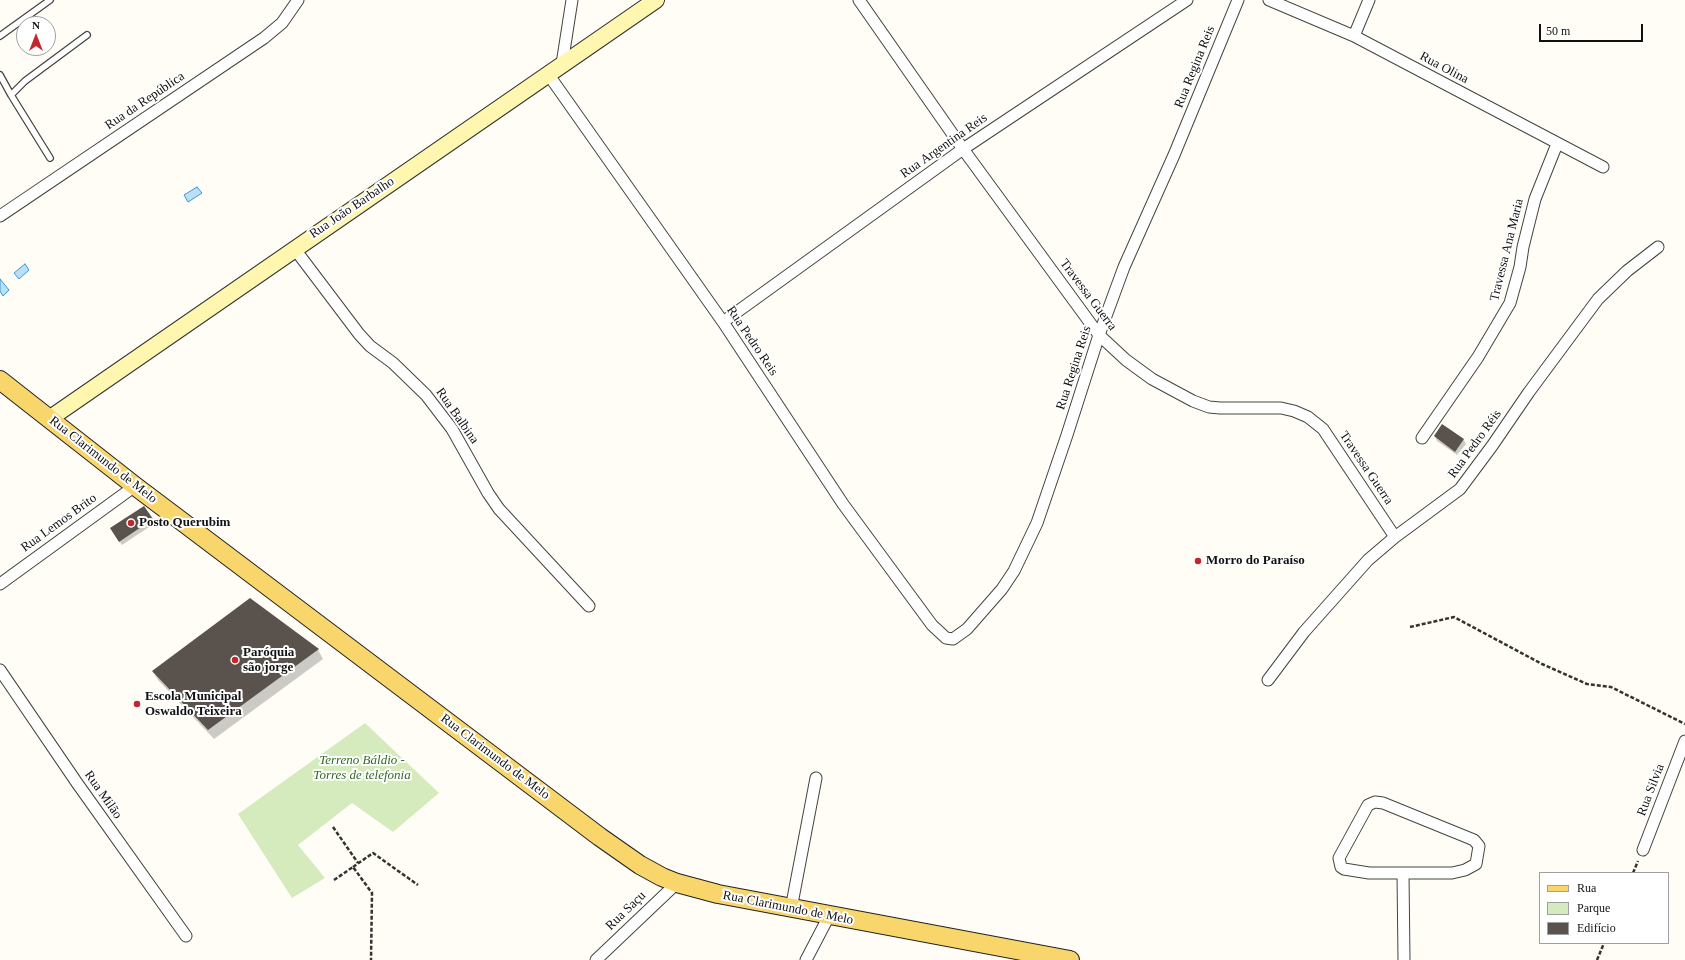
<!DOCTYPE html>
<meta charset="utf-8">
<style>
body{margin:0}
#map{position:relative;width:1685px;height:960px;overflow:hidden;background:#fffdf5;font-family:Georgia,serif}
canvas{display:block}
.legend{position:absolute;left:1539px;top:872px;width:130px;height:72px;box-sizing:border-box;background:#fff;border:1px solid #a0a0a0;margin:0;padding:5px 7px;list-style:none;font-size:12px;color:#111}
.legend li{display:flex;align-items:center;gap:8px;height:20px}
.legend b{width:20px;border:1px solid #a0a0a0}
.north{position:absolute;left:16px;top:16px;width:40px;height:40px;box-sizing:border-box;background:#fff;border:1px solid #a0a0a0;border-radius:50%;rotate:0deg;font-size:11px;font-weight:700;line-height:16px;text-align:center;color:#111}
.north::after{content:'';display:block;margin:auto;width:14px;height:18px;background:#c4262e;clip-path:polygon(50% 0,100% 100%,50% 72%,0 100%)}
.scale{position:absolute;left:1539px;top:24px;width:104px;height:18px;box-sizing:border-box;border:2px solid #111;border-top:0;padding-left:5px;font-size:12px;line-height:14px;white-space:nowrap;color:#111;-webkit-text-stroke:3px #fff;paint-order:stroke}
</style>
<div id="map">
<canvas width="1685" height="960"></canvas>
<ul class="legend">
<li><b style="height:5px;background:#f9d66b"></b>Rua</li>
<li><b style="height:11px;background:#d5ebbd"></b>Parque</li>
<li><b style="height:11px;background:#5a524d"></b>Edifício</li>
</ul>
<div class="north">N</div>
<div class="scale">50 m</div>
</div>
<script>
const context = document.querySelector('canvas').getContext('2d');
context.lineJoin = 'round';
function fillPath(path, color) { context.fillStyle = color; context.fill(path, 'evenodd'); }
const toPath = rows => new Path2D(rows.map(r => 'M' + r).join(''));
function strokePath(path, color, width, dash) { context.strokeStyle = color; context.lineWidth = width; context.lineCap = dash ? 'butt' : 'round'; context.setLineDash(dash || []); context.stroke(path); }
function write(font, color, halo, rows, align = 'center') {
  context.font = font + ' Georgia,serif'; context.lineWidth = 4; context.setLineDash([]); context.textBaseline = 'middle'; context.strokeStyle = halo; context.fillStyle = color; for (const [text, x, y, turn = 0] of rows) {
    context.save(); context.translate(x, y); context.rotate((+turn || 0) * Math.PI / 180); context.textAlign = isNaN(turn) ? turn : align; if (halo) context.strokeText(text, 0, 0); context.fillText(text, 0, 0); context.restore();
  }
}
fillPath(toPath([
 [365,723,439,793,393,832,352,803,298,845,325,878,292,898,238,814]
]), '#d5ebbd');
const water = toPath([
 [197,187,202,193,188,202,184,195,197,187],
 [25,264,29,270,19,279,14,273,25,264],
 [0,279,9,290,3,296,0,291,0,279]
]);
fillPath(water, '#b9e0f7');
strokePath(water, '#3f96cf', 1);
fillPath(toPath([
 [1443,425,1464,440,1466,444,1457,455,1437,441,1435,437],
 [152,519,155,523,122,545,113,532],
 [250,599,318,650,323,659,214,739,158,680,153,672]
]), '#0003');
fillPath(toPath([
 [1442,424,1464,439,1455,452,1434,436],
 [144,506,153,519,119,542,110,528],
 [250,598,319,649,208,730,152,671]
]), '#5a524d');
const lane = toPath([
 [0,36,50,0],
 [0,75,11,95,25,81,87,35],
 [11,95,50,158]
]);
const street = toPath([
 [859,0,963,149,1099,335,1126,360,1152,379,1193,401,1209,407,1220,408,1281,408,1294,411,1308,417,1323,429,1395,537],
 [1269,0,1354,36,1603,167],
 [1354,36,1369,0],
 [562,64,572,0],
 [548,74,723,322,843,504,932,625,946,638,953,639,967,629,1002,589,1014,571,1037,523,1067,435,1099,335,1124,267,1174,155,1238,0],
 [0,216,264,38,282,23,298,0],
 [294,248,359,334,370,346,393,363,426,395,452,429,488,493,499,509,589,606],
 [723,322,963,149,1187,0],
 [1422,438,1478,357,1510,303,1520,267,1523,247,1535,199,1557,144],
 [0,584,135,486],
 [0,670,77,783,186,936],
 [1268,680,1304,632,1368,560,1395,537,1460,489,1492,446,1529,392,1598,299,1627,271,1658,247],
 [1375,802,1383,803,1474,840,1479,846,1476,864,1465,870,1452,873,1369,873,1344,869,1341,867,1339,858,1368,805,1375,802],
 [1643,850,1685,741],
 [1403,873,1404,960],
 [791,909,816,778],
 [596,960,677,883],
 [806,960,829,916]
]);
const secondary = toPath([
 [49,419,656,0]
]);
const primary = toPath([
 [0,380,135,486,600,837,640,865,662,877,677,883,718,894,1070,960]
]);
strokePath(lane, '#444', 8);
strokePath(street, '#444', 13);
strokePath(secondary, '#333', 18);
strokePath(primary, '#222', 20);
strokePath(toPath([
 [1410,627,1454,617,1542,664,1587,684,1611,687,1685,724],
 [333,827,358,863],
 [353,867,373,853,418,885],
 [1633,873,1638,861],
 [334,880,353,867,372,893,371,960],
 [1597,960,1604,943]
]), '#333', 2.5, [4, 2]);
strokePath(lane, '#fff', 5.5);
strokePath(street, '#fff', 11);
strokePath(secondary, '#fff6b0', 16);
strokePath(primary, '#f9d66b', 18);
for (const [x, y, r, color] of [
 [131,523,4,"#c4262e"],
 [1198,561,4,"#c4262e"],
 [235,660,4,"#c4262e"],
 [137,704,4,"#c4262e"]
]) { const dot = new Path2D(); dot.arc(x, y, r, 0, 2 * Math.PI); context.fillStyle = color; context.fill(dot); strokePath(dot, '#fff', 1.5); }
write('13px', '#111', '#fff', [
 ["Rua Regina Reis",1195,67,-68],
 ["Rua Olina",1444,68,28],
 ["Rua da República",145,101,-34],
 ["Rua Argentina Reis",944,146,-35],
 ["Rua João Barbalho",352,208,-34],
 ["Travessa Ana Maria",1507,250,-76],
 ["Travessa Guerra",1088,295,53],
 ["Rua Pedro Reis",752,341,56],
 ["Rua Regina Reis",1074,368,-72],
 ["Rua Balbina",457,416,55],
 ["Rua Pedro Réis",1475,444,-54],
 ["Rua Clarimundo de Melo",103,460,38],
 ["Travessa Guerra",1366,468,56],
 ["Rua Lemos Brito",59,523,-36],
 ["Rua Clarimundo de Melo",495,757,37],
 ["Rua Silvia",1651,790,-69],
 ["Rua Milão",103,795,55],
 ["Rua Clarimundo de Melo",788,908,11],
 ["Rua Saçu",626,911,-44]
]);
write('bold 13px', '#111', '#fff', [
 ["Posto Querubim",139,523],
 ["Morro do Paraíso",1206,561],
 ["Paróquia",243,653],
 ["são jorge",243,668],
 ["Escola Municipal",145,697],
 ["Oswaldo Teixeira",145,712]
], 'left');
write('italic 13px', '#2f6b1f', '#fff', [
 ["Terreno Báldio -",362,761],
 ["Torres de telefonia",362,776]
]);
</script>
